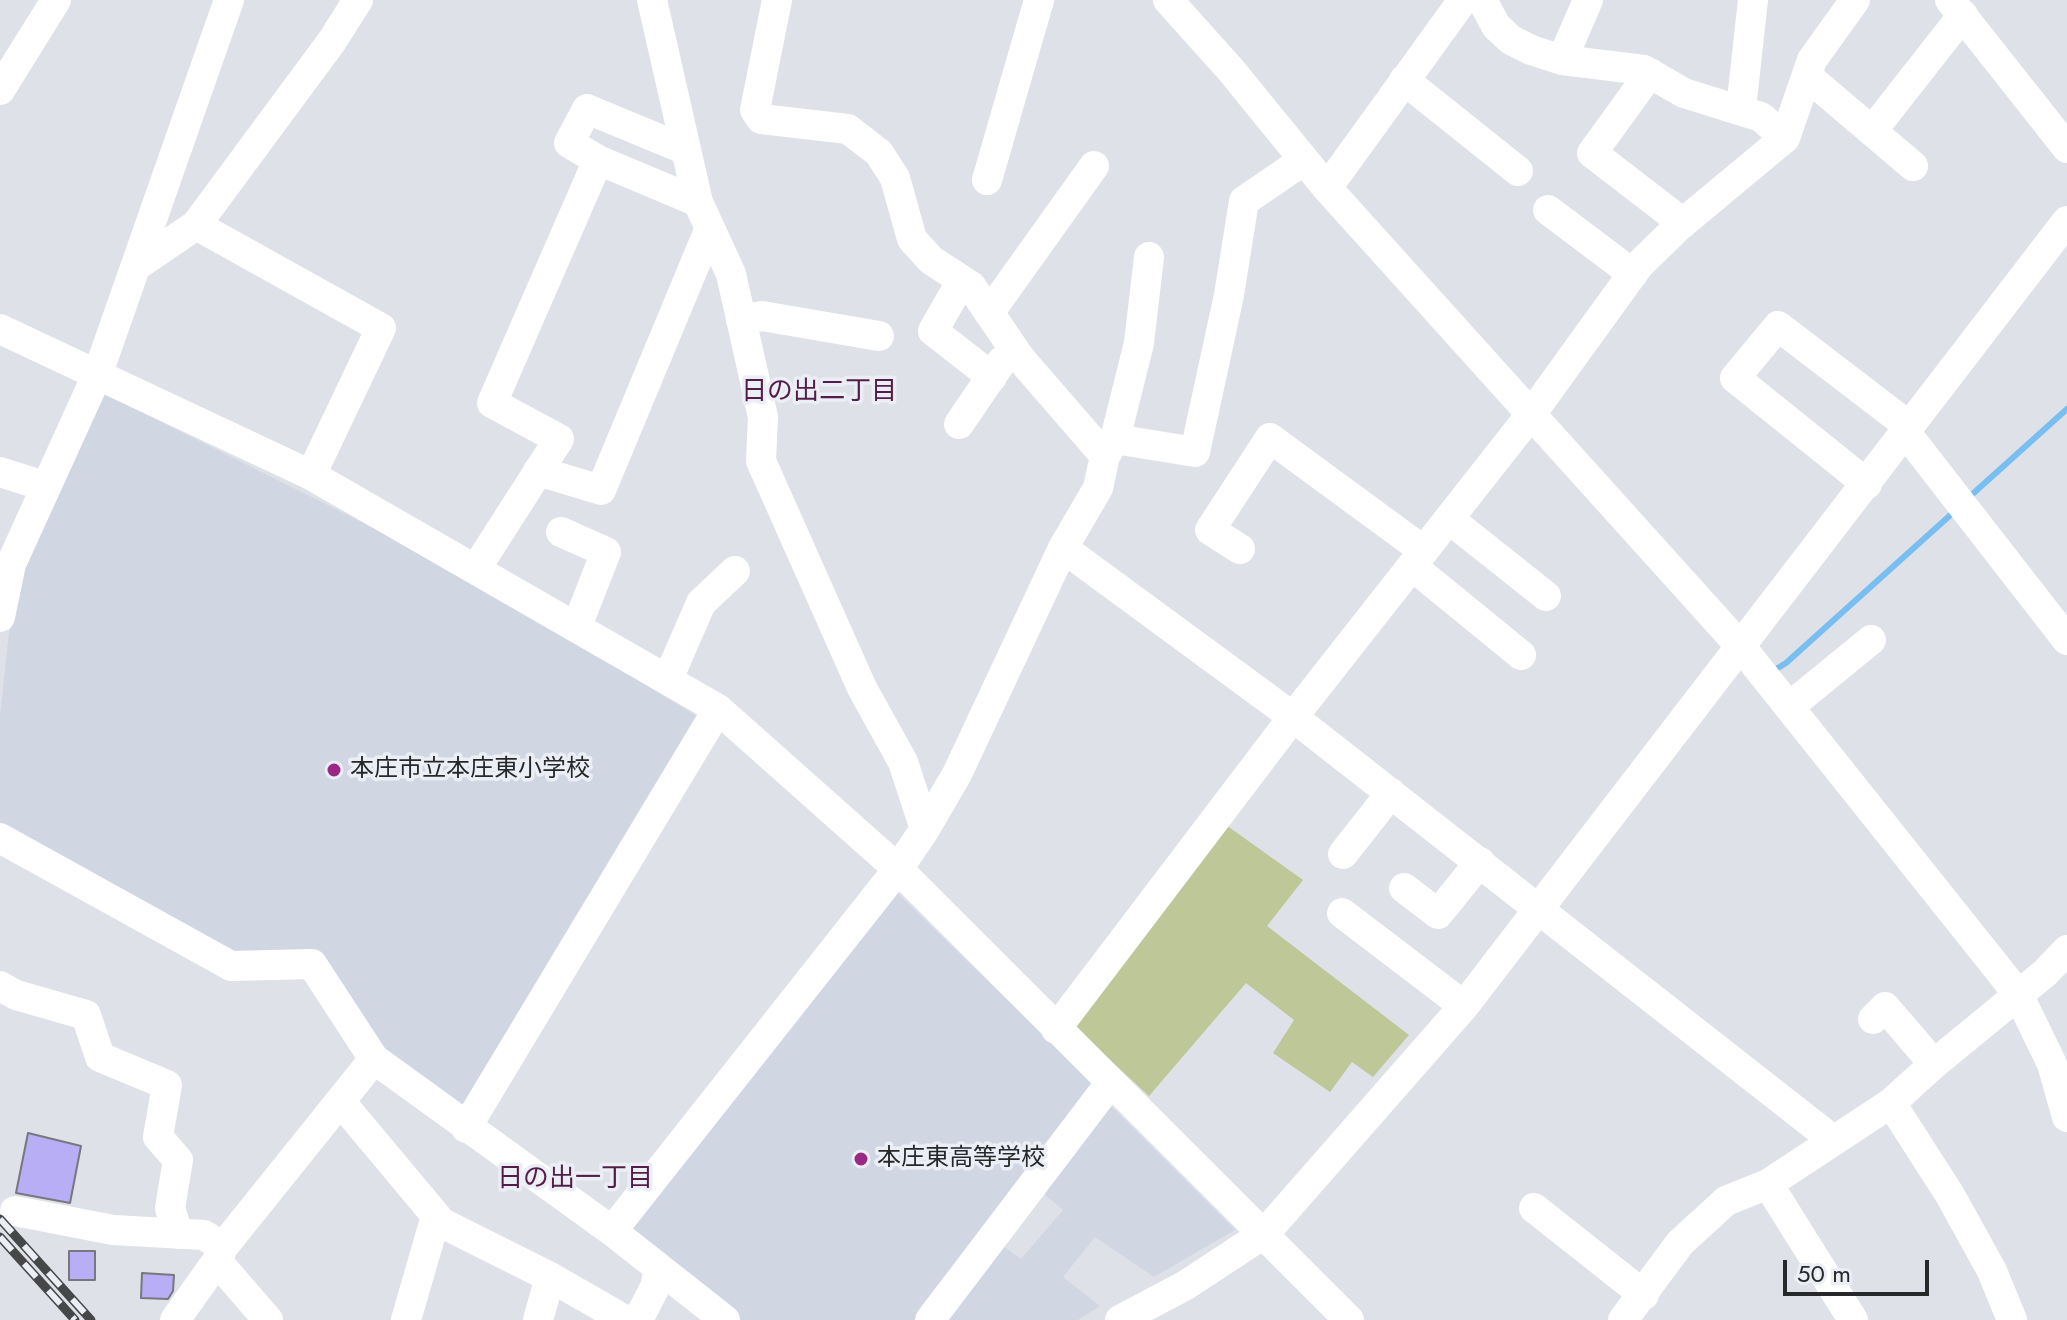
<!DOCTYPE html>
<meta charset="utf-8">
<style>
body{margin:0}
#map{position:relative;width:2067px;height:1320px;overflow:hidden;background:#dee1e7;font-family:Jost,sans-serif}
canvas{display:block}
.scale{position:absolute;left:1783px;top:1260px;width:146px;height:36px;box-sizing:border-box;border:4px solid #27282a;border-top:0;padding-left:10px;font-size:24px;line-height:28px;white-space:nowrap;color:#27282a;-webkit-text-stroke:6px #ebeef4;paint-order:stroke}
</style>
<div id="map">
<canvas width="2067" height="1320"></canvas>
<div class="scale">50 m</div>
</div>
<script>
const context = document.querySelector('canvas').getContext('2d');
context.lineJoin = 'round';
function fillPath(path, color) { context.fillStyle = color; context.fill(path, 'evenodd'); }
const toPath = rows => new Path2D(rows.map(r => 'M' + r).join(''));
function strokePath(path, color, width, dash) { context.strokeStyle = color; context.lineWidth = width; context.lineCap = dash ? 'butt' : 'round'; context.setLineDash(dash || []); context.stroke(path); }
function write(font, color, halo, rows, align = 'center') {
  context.font = font + ' Jost,"Noto Sans JP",sans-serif'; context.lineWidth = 7; context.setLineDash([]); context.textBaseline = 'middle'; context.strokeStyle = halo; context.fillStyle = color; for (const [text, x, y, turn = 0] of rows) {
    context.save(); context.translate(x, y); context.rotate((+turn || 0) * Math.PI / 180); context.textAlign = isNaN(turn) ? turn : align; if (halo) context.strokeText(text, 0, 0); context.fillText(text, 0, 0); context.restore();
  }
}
fillPath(toPath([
 [101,392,464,573,698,717,466,1112,378,1045,312,957,234,954,0,823,0,716,14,586],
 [892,888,1098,1088,917,1320,739,1320,624,1229],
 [1106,1101,1235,1230,1154,1277,1095,1237,1063,1277,1100,1306,1078,1320,937,1320,997,1242,1021,1259,1063,1210,1038,1189]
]), '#d1d6e3');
fillPath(toPath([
 [1226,825,1303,880,1267,926,1409,1035,1373,1077,1352,1062,1330,1092,1273,1053,1294,1020,1246,983,1149,1096,1071,1024]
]), '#bec798');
strokePath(toPath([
 [1967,499,2067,409],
 [1773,671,1786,663,1956,510]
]), '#78bef0', 6);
const building = toPath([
 [28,1133,81,1146,70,1203,16,1193,28,1133],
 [69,1251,95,1251,95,1280,69,1280,69,1251],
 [142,1273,174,1275,173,1291,168,1299,141,1298,142,1273]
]);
fillPath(building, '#b7aef5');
strokePath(building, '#77777d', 2);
strokePath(toPath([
 [652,0,698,202,731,274,763,417,761,461,862,688,903,762,925,829],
 [777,0,755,110,761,119,848,129,879,153,895,178,912,239,931,260,971,286,1020,358,1105,456],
 [1168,0,1230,69,1327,188,1742,648,2018,994,2052,1064,2067,1117],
 [1482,0,1496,26,1511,40,1531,50,1562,60,1644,70,1684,93,1761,117,1785,138],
 [1950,0,2067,148],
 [1562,60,1588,0],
 [1650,73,1592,153,1683,223],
 [1807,76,1913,166],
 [1404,80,1518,171],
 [0,90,56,0],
 [1741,109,1753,0],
 [1872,131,1963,15],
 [598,160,569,143,587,109,686,150],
 [987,180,1039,0],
 [1327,188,1463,0],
 [1548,210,1633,274],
 [196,225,381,328,311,475],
 [136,266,196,225,332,41,358,0],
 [962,280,933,331,992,377],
 [989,313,1094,166],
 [741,320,762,316,879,336],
 [0,329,311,475,718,709,898,869,1349,1320],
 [959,424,1002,361],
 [1906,433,2067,640],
 [1115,439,1139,343,1149,257],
 [538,471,601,490,710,228],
 [0,472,44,486],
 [1867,484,1735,378,1778,326,1910,427],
 [1449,519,1546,596],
 [561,532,606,552,577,626],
 [1063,548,1293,717,1833,1140],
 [1240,549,1210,530,1270,438,1424,551],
 [1412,566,1521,655],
 [477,567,559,439,492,403,598,160,698,202],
 [0,617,11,564,98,373,229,0],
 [668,679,701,603,735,571],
 [1789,707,1871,640],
 [0,838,231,966,312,964,374,1059,612,1231,725,1320],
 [1343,854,1391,793],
 [1404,888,1438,914,1480,862],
 [1342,913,1464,1006],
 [0,986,16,995,86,1015,100,1057,167,1085,158,1137,178,1160,170,1208,178,1234],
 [1873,1019,1885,1007,1934,1064],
 [1056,1029,1293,717,1532,413,1639,265,1678,227,1785,138,1812,60,1855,0],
 [340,1101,442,1223,550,1277,625,1320],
 [1891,1103,1950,1195,1992,1271,2012,1320],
 [466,1128,718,709],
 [1768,1184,1853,1320],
 [1534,1208,1644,1295],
 [15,1211,113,1230,204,1235,223,1247],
 [612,1231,898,869,925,829,957,774,1063,548,1098,488,1105,456,1115,439,1195,452,1229,295,1244,201,1304,160],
 [217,1261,268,1320],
 [175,1320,217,1261,223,1247,374,1059],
 [406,1320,436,1216],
 [538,1320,550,1277],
 [638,1320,655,1287,659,1268],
 [930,1320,1111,1082],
 [1120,1320,1186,1285,1265,1233,1464,1006,2067,221],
 [1623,1320,1680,1243,1726,1201,1768,1184,1891,1103,1934,1064,2045,973,2067,950]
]), '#fff', 30);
const rail = toPath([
 [0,1219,91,1320],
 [0,1237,75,1320]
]);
strokePath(rail, '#454749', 9);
strokePath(rail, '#ebeef4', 6, [18]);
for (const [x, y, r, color] of [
 [334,770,8,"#9b2885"],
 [861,1159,8,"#9b2885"]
]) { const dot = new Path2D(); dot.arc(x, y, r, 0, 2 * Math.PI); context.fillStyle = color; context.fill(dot); strokePath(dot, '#ebeef4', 3); }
write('24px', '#27282a', '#ebeef4', [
 ["本庄市立本庄東小学校",350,770],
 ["本庄東高等学校",877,1159]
], 'left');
write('26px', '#541d48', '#ebeef4', [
 ["日の出二丁目",819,393],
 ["日の出一丁目",575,1180]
]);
</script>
